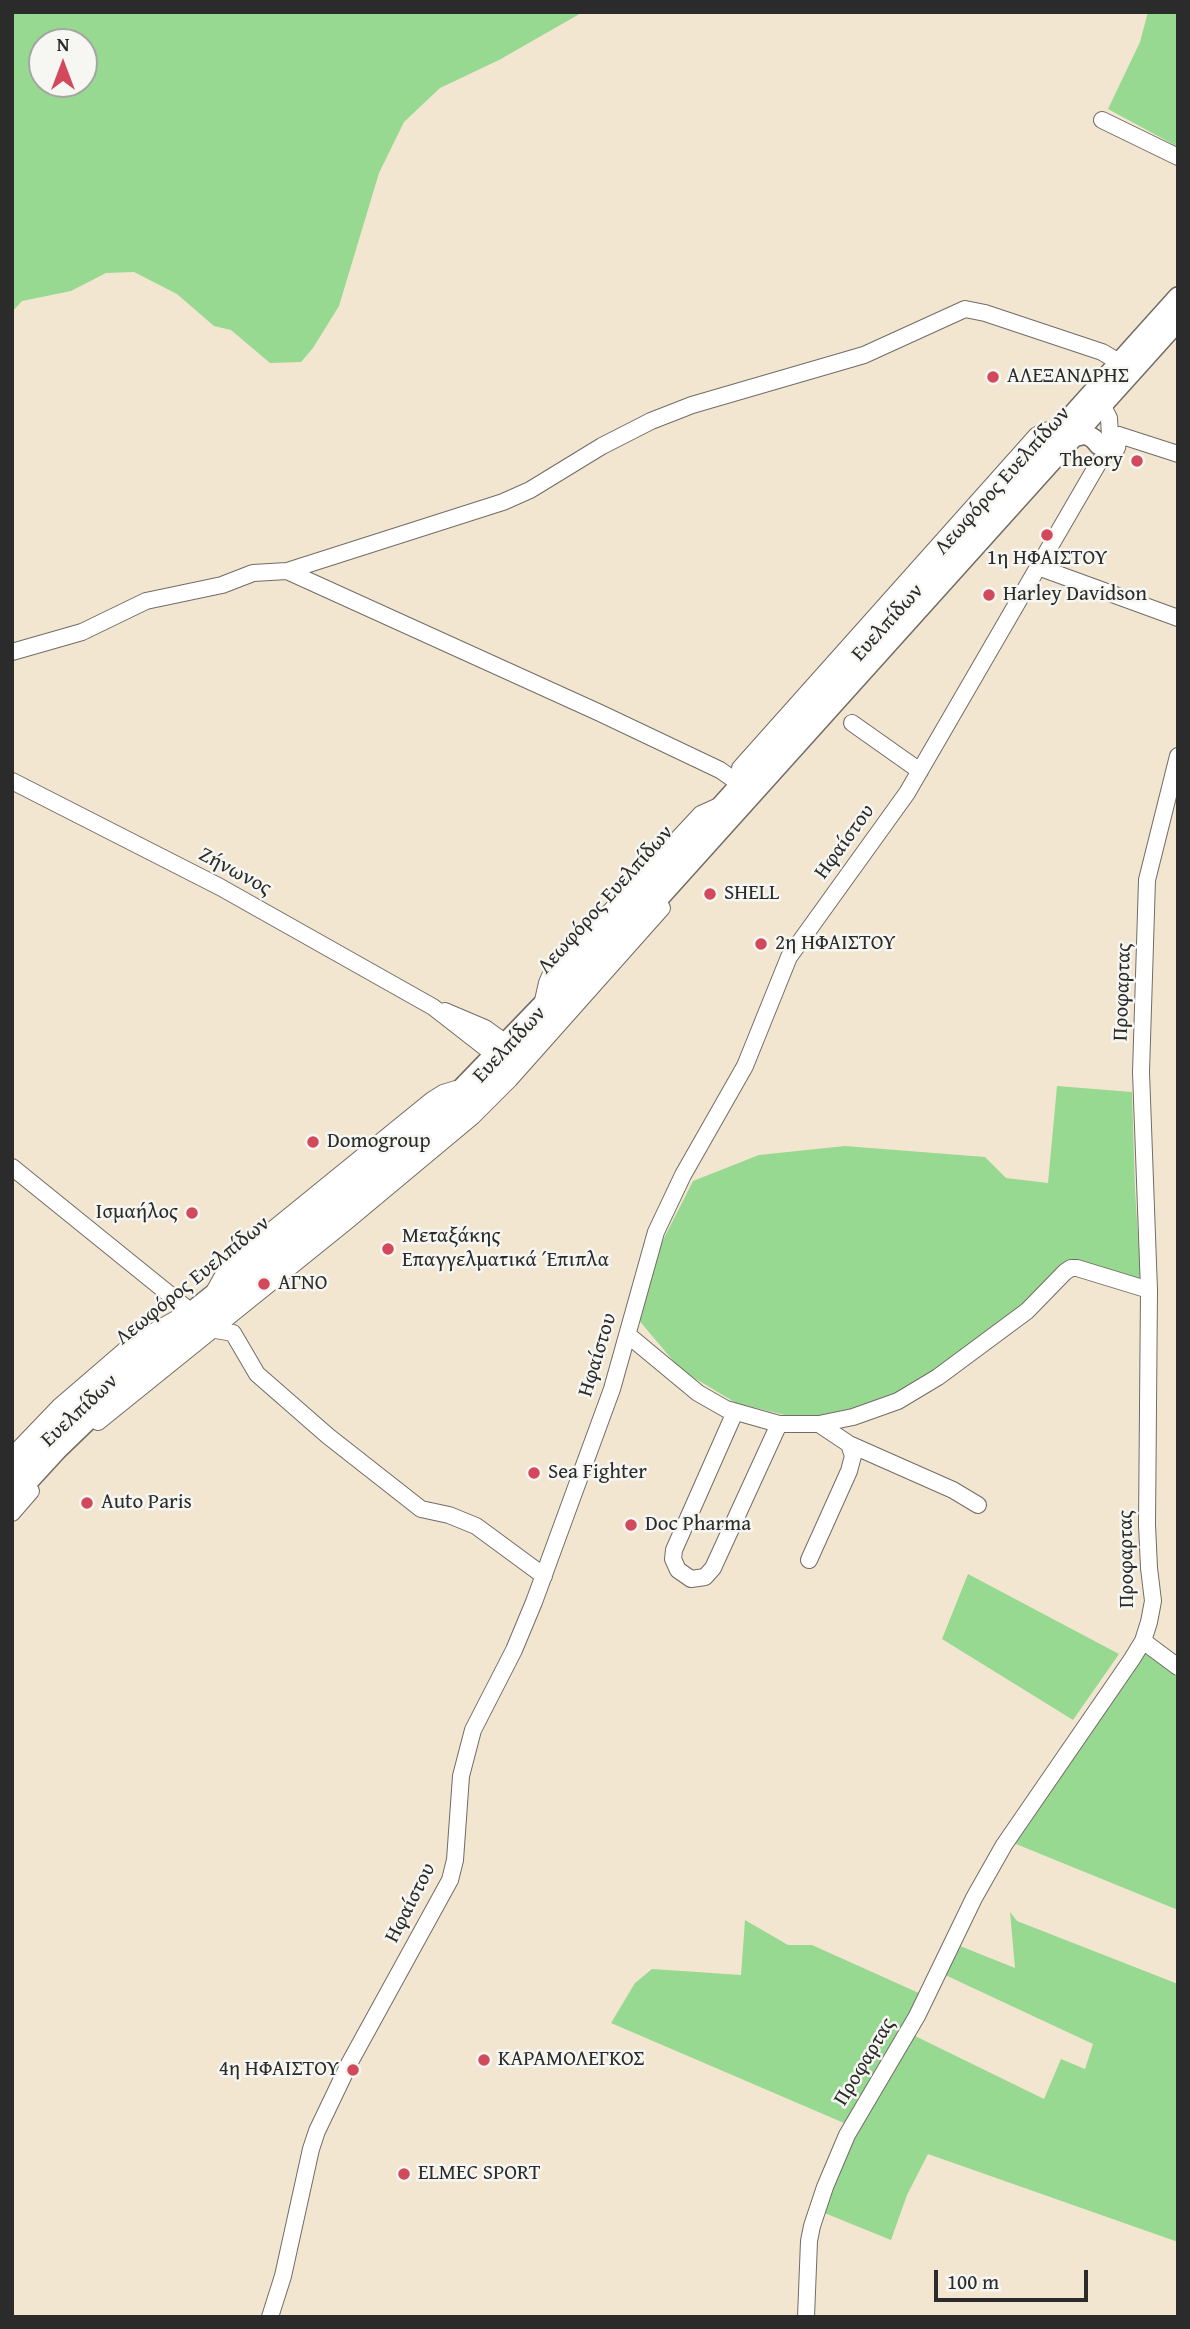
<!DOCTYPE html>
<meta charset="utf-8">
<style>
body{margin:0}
#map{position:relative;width:1190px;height:2329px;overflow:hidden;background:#f2e6d0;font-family:"Gentium Book Plus",serif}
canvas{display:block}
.frame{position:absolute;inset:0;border:14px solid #2b2b2b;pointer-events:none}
.north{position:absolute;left:28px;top:28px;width:70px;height:70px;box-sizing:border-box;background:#f6f6f2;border:2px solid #a5a5a2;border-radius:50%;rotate:0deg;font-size:19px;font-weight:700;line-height:28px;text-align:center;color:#2b2b2b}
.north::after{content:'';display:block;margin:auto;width:24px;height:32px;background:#d1495b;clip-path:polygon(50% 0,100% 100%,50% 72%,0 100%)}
.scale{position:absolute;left:934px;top:2270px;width:154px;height:32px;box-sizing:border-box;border:4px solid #2b2b2b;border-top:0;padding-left:9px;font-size:21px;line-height:24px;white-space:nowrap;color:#2b2b2b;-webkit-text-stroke:5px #f6f6f2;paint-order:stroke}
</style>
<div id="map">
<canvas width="1190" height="2329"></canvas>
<div class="frame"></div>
<div class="north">N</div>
<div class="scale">100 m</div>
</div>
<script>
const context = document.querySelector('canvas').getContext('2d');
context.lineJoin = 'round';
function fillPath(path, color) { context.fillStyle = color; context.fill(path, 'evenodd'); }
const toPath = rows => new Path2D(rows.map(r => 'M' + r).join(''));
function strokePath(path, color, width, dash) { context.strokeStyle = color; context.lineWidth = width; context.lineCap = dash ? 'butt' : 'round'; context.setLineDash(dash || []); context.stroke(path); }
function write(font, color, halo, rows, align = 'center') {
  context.font = font + ' "Gentium Book Plus",serif'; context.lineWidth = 5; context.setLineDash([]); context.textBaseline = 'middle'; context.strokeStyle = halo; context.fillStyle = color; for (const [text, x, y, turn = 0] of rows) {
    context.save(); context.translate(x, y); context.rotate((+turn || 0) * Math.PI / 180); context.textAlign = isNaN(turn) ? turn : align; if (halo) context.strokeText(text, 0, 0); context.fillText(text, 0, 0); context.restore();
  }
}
fillPath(toPath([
 [12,12,583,12,499,60,440,88,404,122,379,173,339,306,313,348,301,362,270,363,231,330,214,326,177,294,134,272,106,273,71,291,22,301,12,312],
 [84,42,84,84,42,84,42,42],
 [1148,12,1178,12,1178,147,1108,109,1140,42],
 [1057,1086,1132,1092,1135,1190,1141,1282,1072,1263,941,1370,878,1401,839,1414,793,1417,736,1403,681,1370,637,1318,658,1250,693,1181,759,1155,845,1146,985,1157,1006,1178,1048,1183],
 [968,1574,1119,1654,1073,1720,942,1639],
 [1141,1650,1172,1672,1178,1679,1178,1910,1016,1844,1009,1847],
 [1010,1912,1017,1921,1178,1984,1178,2242,928,2154,907,2195,891,2240,822,2212,843,2155,913,2035,1044,2099,1061,2059,1085,2069,1093,2044,943,1974,955,1944,1015,1968],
 [745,1920,788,1945,812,1945,921,1994,909,2021,844,2123,611,2023,635,1983,652,1969,741,1975]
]), '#97d990');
const minor = toPath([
 [1102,120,1178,157],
 [1111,452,1117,448,1119,435,1178,454],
 [1038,567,1178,618],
 [287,571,600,713,720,770,740,784],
 [12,652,82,632,146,601,222,585,253,573,287,571,503,502,530,490,602,446,651,421,692,405,864,355,965,309,985,313,1102,352,1119,362],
 [852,723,920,771],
 [12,781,220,887,433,1007,501,1060],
 [740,784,740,768,1036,436,1044,431,1059,429],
 [542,1005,547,983,550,976,701,814,721,805],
 [445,1011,485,1028,514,1049],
 [12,1167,190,1311,132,1344,60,1406,12,1456],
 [215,1290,229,1265,432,1100,443,1093,456,1089],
 [210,1329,233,1333,257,1374,328,1436,421,1509,449,1515,476,1526,544,1576],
 [628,1335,698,1393,726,1409,779,1424,819,1424,853,1417,898,1401,938,1377,1027,1311,1065,1272,1071,1268,1077,1268,1149,1290],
 [735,1412,674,1550,673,1559,678,1570,691,1579,705,1577,713,1568,779,1424],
 [98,1422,346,1222,473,1116,510,1079,662,908],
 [849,1444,953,1490,978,1505],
 [12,1513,31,1491],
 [809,1560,849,1471,853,1456,849,1444,819,1424],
 [1143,1641,1178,1667],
 [270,2317,283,2276,311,2149,317,2131,350,2062,450,1880,455,1860,461,1776,473,1730,514,1650,534,1602,612,1389,656,1232,683,1175,745,1066,789,957,907,793,1099,462,1105,455,1110,437,1109,418,1102,405,1094,399],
 [806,2317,809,2241,812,2226,825,2187,847,2135,917,2016,974,1898,1004,1845,1132,1659,1143,1641,1149,1622,1153,1601,1149,1568,1147,1525,1149,1290,1141,1072,1147,880,1178,756]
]);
const major = toPath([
 [1073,437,1086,434,1094,439,1099,445],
 [12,1475,44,1440,106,1380,368,1171,462,1088,542,1005,1178,297],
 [12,1499,57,1450,117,1392,376,1184,473,1099,553,1016,1178,321]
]);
strokePath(minor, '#716c65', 18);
strokePath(major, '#716c65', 22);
strokePath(minor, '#fff', 16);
strokePath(major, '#fff', 19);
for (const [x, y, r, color] of [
 [993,377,7,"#d1495b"],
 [1137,461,7,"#d1495b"],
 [1047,535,7,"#d1495b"],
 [989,595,7,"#d1495b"],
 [710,894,7,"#d1495b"],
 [761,944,7,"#d1495b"],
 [313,1142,7,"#d1495b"],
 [192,1213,7,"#d1495b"],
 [388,1249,7,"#d1495b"],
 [264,1284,7,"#d1495b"],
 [534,1473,7,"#d1495b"],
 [87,1503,7,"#d1495b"],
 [631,1525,7,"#d1495b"],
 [484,2060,7,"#d1495b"],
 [353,2070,7,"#d1495b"],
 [404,2174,7,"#d1495b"]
]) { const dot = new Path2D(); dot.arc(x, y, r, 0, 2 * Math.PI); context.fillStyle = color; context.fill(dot); strokePath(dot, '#f6f6f2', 2.5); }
write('21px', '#2b2b2b', '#f6f6f2', [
 ["ΑΛΕΞΑΝΔΡΗΣ",1007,377],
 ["Theory",1123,461,"right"],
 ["1η ΗΦΑΙΣΤΟΥ",1047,559,"center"],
 ["Harley Davidson",1003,595],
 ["SHELL",724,894],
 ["2η ΗΦΑΙΣΤΟΥ",775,944],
 ["Domogroup",327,1142],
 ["Ισμαήλος",178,1213,"right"],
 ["Μεταξάκης",402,1237],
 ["Επαγγελματικά Έπιπλα",402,1261],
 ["ΑΓΝΟ",278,1284],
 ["Sea Fighter",548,1473],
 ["Auto Paris",101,1503],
 ["Doc Pharma",645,1525],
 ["ΚΑΡΑΜΟΛΕΓΚΟΣ",498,2060],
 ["4η ΗΦΑΙΣΤΟΥ",339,2070,"right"],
 ["ELMEC SPORT",418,2174]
], 'left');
write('21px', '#2b2b2b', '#f6f6f2', [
 ["Λεωφόρος Ευελπίδων",1003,481,-48],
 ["Ευελπίδων",888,623,-48],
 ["Ηφαίστου",845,842,-54],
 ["Ζήνωνος",235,872,28],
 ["Λεωφόρος Ευελπίδων",606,900,-48],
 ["Προφαρτας",1123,992,-88],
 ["Ευελπίδων",510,1045,-47],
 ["Λεωφόρος Ευελπίδων",193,1281,-39],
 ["Ηφαίστου",598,1355,-73],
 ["Ευελπίδων",80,1411,-43],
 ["Προφαρτας",1127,1559,-91],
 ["Ηφαίστου",411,1903,-63],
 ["Προφαρτας",865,2062,-59]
]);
</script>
